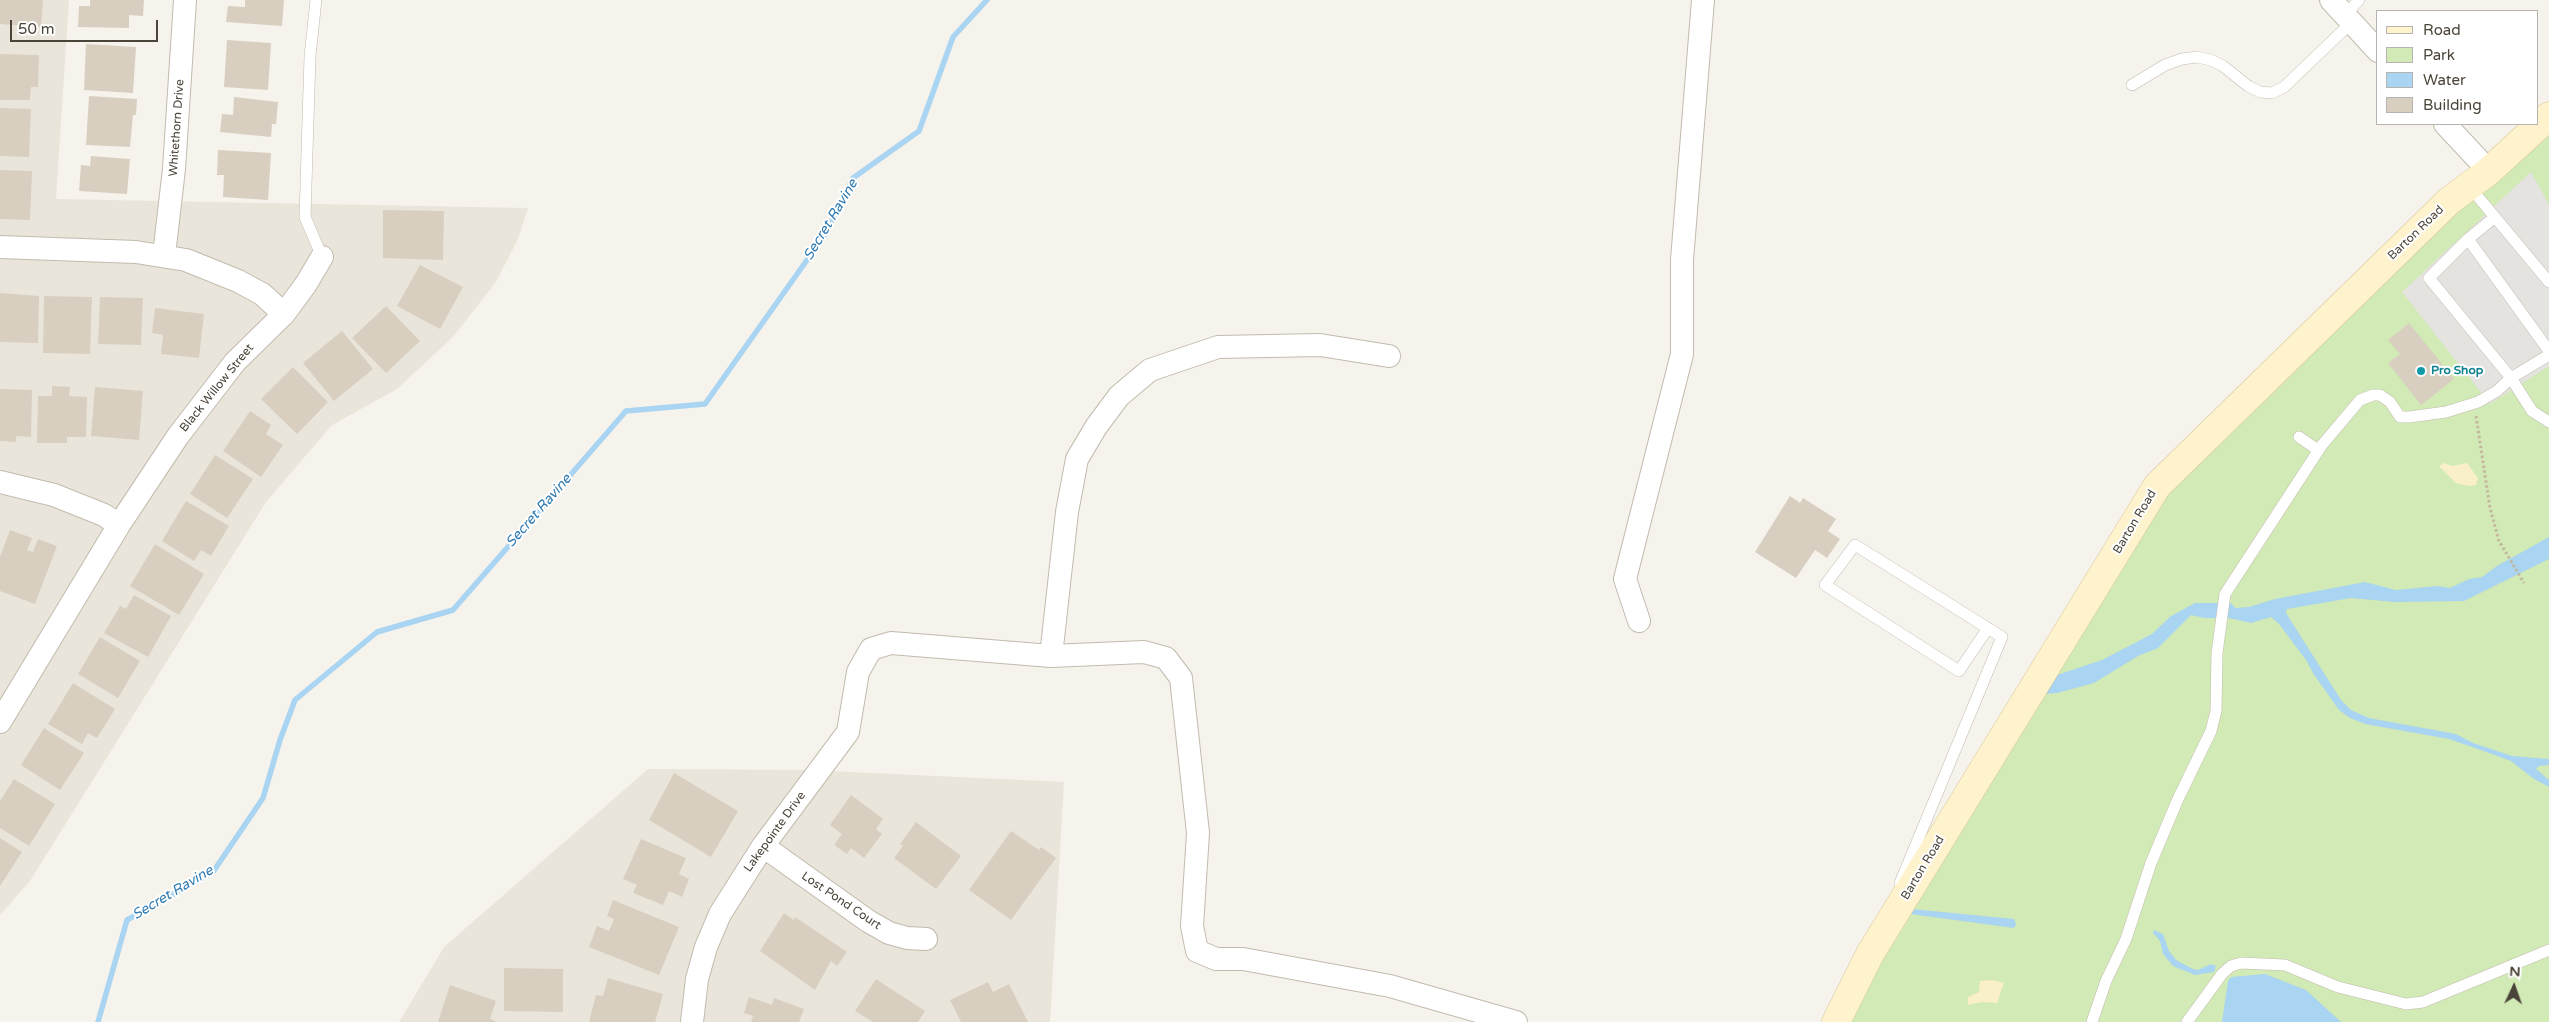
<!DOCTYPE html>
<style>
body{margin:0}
#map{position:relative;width:2549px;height:1022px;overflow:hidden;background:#f6f3ec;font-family:"Varela Round",sans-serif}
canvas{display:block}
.legend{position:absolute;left:2376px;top:10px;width:162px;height:115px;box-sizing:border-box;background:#fff;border:1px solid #b7b4b0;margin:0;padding:6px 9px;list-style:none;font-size:15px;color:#4b4439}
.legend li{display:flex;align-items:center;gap:10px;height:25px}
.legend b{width:25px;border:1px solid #b7b4b0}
.north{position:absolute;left:2489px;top:962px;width:50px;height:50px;-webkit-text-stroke:4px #fff;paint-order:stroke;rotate:3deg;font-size:14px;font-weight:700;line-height:20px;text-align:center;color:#4b4439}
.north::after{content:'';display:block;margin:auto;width:18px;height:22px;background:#4b4439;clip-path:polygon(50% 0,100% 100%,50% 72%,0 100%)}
.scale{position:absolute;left:10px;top:20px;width:148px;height:22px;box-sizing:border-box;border:2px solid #4b4439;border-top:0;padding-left:6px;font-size:15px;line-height:18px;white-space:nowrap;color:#4b4439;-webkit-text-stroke:4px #fff;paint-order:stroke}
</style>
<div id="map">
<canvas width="2549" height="1022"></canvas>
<ul class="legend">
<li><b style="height:6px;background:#fff3cd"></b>Road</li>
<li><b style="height:14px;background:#d2eab5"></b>Park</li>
<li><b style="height:14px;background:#a9d4f2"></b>Water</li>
<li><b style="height:14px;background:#d8cfc1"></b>Building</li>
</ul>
<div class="north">N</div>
<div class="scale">50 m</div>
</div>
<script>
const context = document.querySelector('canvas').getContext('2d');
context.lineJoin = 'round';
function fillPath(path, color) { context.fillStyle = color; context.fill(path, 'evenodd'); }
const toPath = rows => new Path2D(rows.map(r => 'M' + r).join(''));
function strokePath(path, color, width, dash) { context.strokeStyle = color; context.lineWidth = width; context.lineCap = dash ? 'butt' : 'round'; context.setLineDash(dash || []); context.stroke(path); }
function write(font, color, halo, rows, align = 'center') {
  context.font = font + ' "Varela Round",sans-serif'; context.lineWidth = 4; context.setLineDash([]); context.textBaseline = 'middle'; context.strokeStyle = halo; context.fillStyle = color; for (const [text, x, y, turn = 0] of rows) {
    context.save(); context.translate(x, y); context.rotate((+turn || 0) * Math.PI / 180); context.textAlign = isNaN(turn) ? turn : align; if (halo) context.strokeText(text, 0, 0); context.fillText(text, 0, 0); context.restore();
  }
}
fillPath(toPath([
 [0,0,69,0,56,199,528,208,518,239,496,282,453,337,397,389,332,425,266,502,30,881,0,915],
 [648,769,808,770,1064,782,1050,1022,399,1022,444,947]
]), '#eae5da');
fillPath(toPath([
 [2549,121,2549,1022,1844,1022,2174,482]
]), '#d2eab5');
fillPath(toPath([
 [2444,463,2452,466,2467,463,2478,478,2476,485,2469,486,2456,483,2439,466],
 [1992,980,2004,983,1997,1003,1982,1002,1968,1005,1968,997,1979,992,1980,981]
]), '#f9efc9');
fillPath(toPath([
 [2531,172,2549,205,2549,366,2490,404,2402,292]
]), '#e5e3e0');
fillPath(toPath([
 [2549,537,2549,559,2464,601,2395,602,2351,598,2287,609,2286,613,2341,700,2351,710,2369,718,2456,734,2473,743,2512,756,2549,759,2549,765,2539,766,2536,769,2549,780,2549,787,2534,779,2511,761,2478,749,2449,739,2365,724,2350,718,2339,710,2313,673,2306,660,2279,624,2271,617,2251,623,2229,618,2204,618,2191,615,2158,648,2138,656,2094,683,2057,693,2043,694,2048,678,2102,660,2152,634,2171,616,2195,603,2231,603,2235,608,2249,607,2275,599,2365,582,2396,590,2437,586,2450,588,2469,579,2482,577,2497,566],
 [1912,909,2014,919,2016,924,2014,928,1910,914],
 [2154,930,2163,934,2169,951,2176,960,2193,969,2198,970,2211,964,2216,966,2214,972,2195,975,2173,966,2163,954,2160,941,2153,933],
 [2265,974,2306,990,2341,1022,2222,1022,2228,981,2231,977]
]), '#a9d4f2');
strokePath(toPath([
 [98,1022,127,920,213,872,263,798,280,740,295,700,377,632,453,610,626,411,705,404,824,236,853,178,919,131,953,37,987,0]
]), '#a9d4f2', 5.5);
fillPath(toPath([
 [0,0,43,0,41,27,0,24],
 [90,0,144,0,143,16,129,15,129,28,78,27,79,6,90,6],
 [245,0,284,0,282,26,226,22,228,6,245,7],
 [227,40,271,43,268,90,224,87],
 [86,44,136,47,133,93,84,90],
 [0,54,39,55,38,87,31,87,30,100,0,100],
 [89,96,137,99,136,115,133,115,130,147,86,145],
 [234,97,278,102,276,124,272,124,271,137,220,132,222,114,233,115],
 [0,108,31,109,29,157,0,156],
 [218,150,271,153,268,200,223,197,224,175,217,175],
 [91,156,130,159,127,194,79,191,81,165,90,166],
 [0,170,32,171,30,220,0,219],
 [383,210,444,211,443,260,383,258],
 [420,265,463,287,440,329,397,306],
 [0,293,39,296,38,343,0,342],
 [44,296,92,297,90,354,43,353],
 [100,297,143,298,141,345,98,344],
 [386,306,420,341,386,373,352,338],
 [155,308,204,314,199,358,161,354,163,335,152,333],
 [2409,323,2454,379,2421,405,2388,363,2400,354,2388,340],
 [342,331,373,369,334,401,303,363],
 [293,367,328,402,297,434,261,399],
 [52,386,70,387,69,396,87,397,86,437,67,437,67,443,37,443,38,396,52,396],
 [95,387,143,391,139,440,91,436],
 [0,389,32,390,31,437,16,436,16,442,0,441],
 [250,411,271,425,266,434,283,445,261,477,223,451],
 [215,455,253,479,227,518,190,494],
 [1790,496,1800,503,1803,498,1836,519,1828,531,1840,539,1827,558,1815,550,1796,578,1755,552],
 [186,501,229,526,211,556,201,550,194,561,162,541],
 [10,530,32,538,27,550,33,552,38,539,57,546,35,604,0,591,0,557],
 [155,544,204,574,179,615,130,586],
 [134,595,171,616,148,657,104,633,120,606,126,609],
 [100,637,140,661,118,698,78,674],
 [73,683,115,709,97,738,88,733,82,744,48,724],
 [44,728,84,753,60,790,21,765],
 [674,773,738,811,711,857,649,820],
 [14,779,55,804,29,846,0,828,0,801],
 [851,795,883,819,876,829,882,834,864,858,851,848,847,854,834,845,842,834,830,825],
 [916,822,961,856,936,889,894,858,903,846,900,844],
 [1011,831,1039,850,1041,847,1056,858,1011,920,969,890],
 [0,838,22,852,0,886],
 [641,839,686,858,679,874,689,879,682,897,669,891,663,905,633,893,637,885,623,879],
 [613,900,679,927,659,975,589,947,597,926,609,931,614,919,607,916],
 [784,913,794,920,795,917,847,952,837,966,831,961,815,990,760,951],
 [504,968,563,969,563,1012,504,1011],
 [608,978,663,994,655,1022,589,1022,596,995,603,996],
 [876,979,925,1011,918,1022,873,1022,855,1011],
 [988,982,993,992,1009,984,1028,1022,961,1022,950,1000],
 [450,985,496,1001,490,1019,498,1022,438,1022],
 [749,997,772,1005,774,998,804,1009,799,1022,751,1022,753,1016,744,1013]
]), '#d8cfc1');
const lane = toPath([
 [316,0,310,56,305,217,322,257],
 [2345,15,2359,0],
 [2132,85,2165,65,2182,59,2197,57,2211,60,2223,66,2248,86,2260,92,2272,93,2284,87,2352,22],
 [2469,186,2549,282],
 [2468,239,2495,217],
 [2549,351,2468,239,2429,278,2511,378,2549,355],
 [2299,437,2318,450],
 [1900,883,2002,637,1855,545,1825,585,1959,671,1988,628],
 [2092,1022,2106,981,2126,939,2151,863,2178,799,2211,731,2216,711,2217,653,2225,594,2322,445,2360,400,2373,395,2380,395,2390,402,2400,417,2409,417,2446,412,2478,402,2497,391,2511,378,2532,411,2549,422],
 [2187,1022,2222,974,2231,966,2241,963,2285,965,2338,987,2406,1004,2423,1002,2549,950]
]);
const street = toPath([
 [2331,0,2378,51],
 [2445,124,2489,171],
 [0,247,136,252,186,260,238,281,262,294,284,314,235,362,178,436,119,525,0,722],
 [164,255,174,169,185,0],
 [284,314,306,284,322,257],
 [0,482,54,495,104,515,119,525],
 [1639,621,1625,579,1682,354,1682,260,1703,0],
 [1051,656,1067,512,1077,459,1096,427,1119,396,1150,370,1218,347,1320,345,1389,356],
 [763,846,868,921,889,933,907,938,926,939],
 [692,1022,697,979,706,947,720,914,763,846,848,732,858,672,871,649,891,643,1051,656,1144,652,1166,658,1181,678,1198,833,1192,926,1197,951,1216,959,1243,959,1390,986,1516,1022]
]);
const secondary = toPath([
 [1836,1022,1870,954,2157,486,2449,201,2489,171,2549,116]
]);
strokePath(lane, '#c2bbae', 12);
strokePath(street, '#c2bbae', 24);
strokePath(secondary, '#d6c79b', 29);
strokePath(toPath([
 [2476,416,2490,508,2499,541,2524,583]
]), '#c4b79f', 3, [2.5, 2.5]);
strokePath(lane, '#fff', 11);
strokePath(street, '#fff', 22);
strokePath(secondary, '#fff3cd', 28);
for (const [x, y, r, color] of [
 [2421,371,5,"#0f9aa8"]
]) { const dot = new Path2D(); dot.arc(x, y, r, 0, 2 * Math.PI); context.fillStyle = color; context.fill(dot); strokePath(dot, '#fff', 2); }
write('12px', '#4b4439', '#fff', [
 ["Whitethorn Drive",177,128,-86],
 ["Barton Road",2416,233,-44],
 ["Black Willow Street",217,388,-51],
 ["Barton Road",2135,522,-59],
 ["Lakepointe Drive",775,832,-54],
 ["Barton Road",1923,868,-59],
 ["Lost Pond Court",841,901,34]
]);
write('bold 12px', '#0d838f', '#fff', [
 ["Pro Shop",2431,371]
], 'left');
write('italic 14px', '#2e7ab2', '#fff', [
 ["Secret Ravine",831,220,-59],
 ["Secret Ravine",539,511,-49],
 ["Secret Ravine",173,893,-31]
]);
</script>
